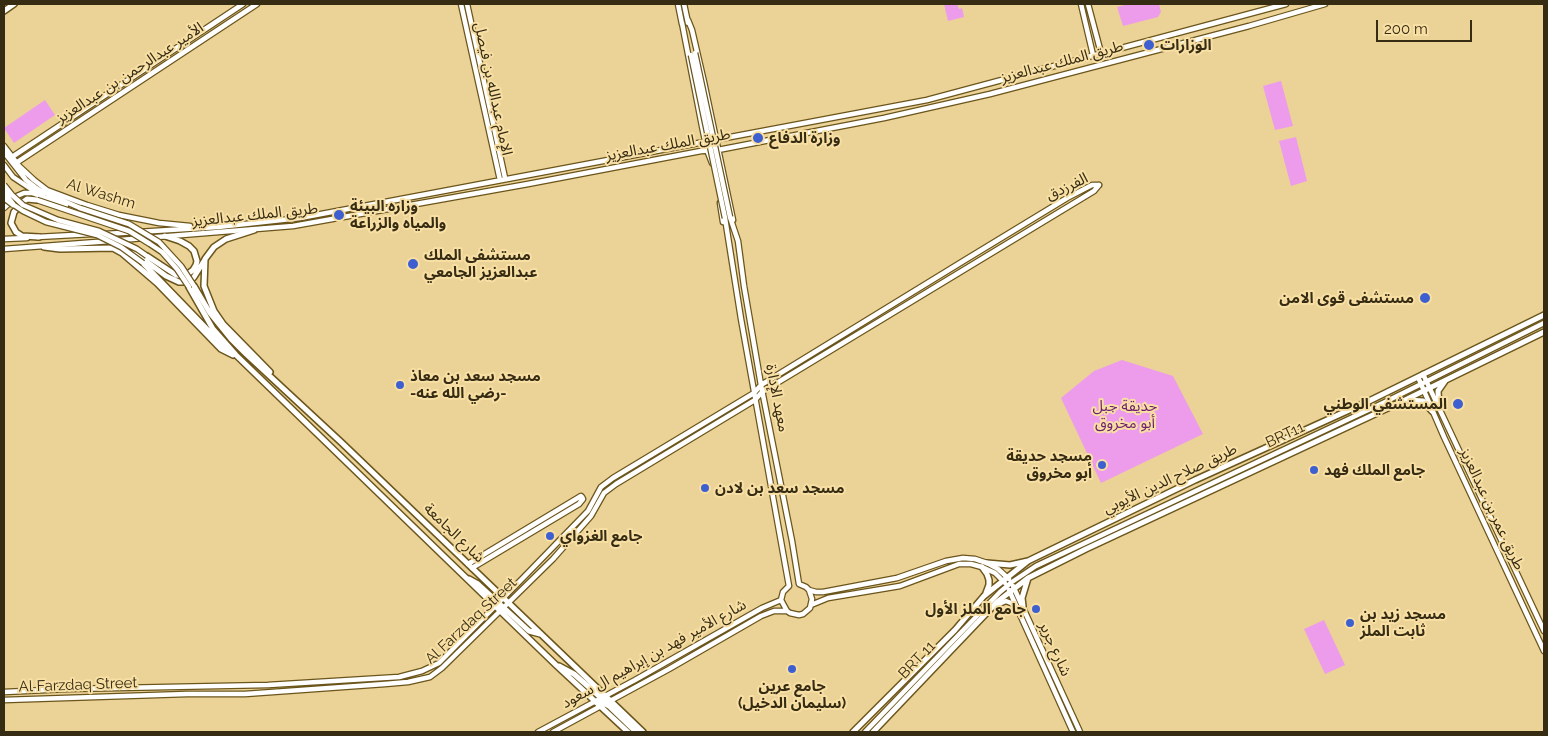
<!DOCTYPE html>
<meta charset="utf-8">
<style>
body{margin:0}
#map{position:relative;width:1548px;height:736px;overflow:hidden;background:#ebd297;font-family:Raleway,sans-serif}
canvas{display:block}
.frame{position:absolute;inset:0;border:5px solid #362c14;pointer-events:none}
.scale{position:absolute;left:1376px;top:20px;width:96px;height:22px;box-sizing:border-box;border:2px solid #362c14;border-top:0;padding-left:6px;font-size:15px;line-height:18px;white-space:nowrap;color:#362c14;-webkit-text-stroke:4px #f8dfa4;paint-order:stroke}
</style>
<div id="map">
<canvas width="1548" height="736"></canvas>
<div class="frame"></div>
<div class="scale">200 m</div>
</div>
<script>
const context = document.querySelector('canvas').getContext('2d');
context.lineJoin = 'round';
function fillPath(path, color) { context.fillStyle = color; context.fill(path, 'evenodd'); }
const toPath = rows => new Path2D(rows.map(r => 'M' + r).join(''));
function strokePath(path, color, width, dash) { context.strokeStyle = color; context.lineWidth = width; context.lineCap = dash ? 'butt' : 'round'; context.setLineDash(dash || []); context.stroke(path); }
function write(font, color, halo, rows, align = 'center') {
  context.font = font + ' Raleway,"Noto Sans Arabic",sans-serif'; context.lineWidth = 4; context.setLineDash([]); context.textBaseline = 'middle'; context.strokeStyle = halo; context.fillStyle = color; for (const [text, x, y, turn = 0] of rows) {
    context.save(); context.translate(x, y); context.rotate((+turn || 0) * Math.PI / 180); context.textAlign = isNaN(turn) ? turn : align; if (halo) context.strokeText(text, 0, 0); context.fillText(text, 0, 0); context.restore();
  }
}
fillPath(toPath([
 [944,4,957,4,959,9,962,8,964,17,948,21],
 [1129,4,1159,4,1161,12,1158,17,1123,26,1117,7],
 [1281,81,1293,126,1275,130,1263,86],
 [45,100,55,115,14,143,4,128],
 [1296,137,1307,181,1291,186,1279,141],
 [1122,360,1173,376,1203,434,1101,483,1061,398,1094,371],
 [1324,620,1345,665,1325,674,1304,629]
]), '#ed9ceb');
const secondary = toPath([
 [461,4,500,180],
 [467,4,505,178],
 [678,4,682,24],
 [684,4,688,23],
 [1081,4,1093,55],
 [1088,4,1101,53],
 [688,20,692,30,704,82,733,220],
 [682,23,702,126,707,150,712,163],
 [4,146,20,167,34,180,47,190,87,205,119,215,159,223,190,226],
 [4,152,26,180,35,187,41,191,80,208],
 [12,157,243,4],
 [16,163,257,4],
 [4,165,13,177,37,193,43,195],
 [720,203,723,222],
 [4,208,17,196,24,193,32,193,66,205],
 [725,218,741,319,789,586,783,592,781,600,787,611,790,613,799,615,803,614,810,608,812,599,809,590,806,587,799,584,792,541,761,385,744,286,738,241,730,217],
 [105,234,218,227,300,218,927,100,1286,4],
 [37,237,92,234],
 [4,239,27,238],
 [120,240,293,226,528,184,701,151,718,150,884,118,990,94,1249,26,1325,4],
 [4,249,110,241],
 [1423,374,1544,631],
 [1418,377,1444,437,1544,651],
 [468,564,581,496,582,497,583,499,579,504,472,568],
 [1013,586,1080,732],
 [809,590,816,592,823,592,897,578,946,561,963,558,975,559,987,563,998,569,1009,579],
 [1009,590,1073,732],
 [811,605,828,598,900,586,959,564,971,564,982,567,995,573,1005,583],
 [994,606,1006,601,1011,603,1016,607],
 [4,692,67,689,268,685,399,677,422,671,439,663,523,578,588,511,601,487,613,478,754,393,761,385,965,260,1067,198,1092,185,1099,185],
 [4,700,187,694,245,694,385,684,408,682,430,677,442,668,553,559,591,516,604,493,616,484,755,400,762,392,1094,191,1099,185],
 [538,732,635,680,762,608,781,600],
 [553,732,669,669,761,616,774,611,787,611],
 [865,732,1000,592,1012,582,1036,566,1383,403,1544,323]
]);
const primary = toPath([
 [4,11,14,4],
 [37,200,27,199,23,202,14,212,11,223,16,232,22,236,39,237],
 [254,230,226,239,214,247,205,259,204,286,214,311,223,324,270,372],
 [44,247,60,249,113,248,122,253,157,283,221,349,233,355],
 [124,248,135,253,166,276,179,282,189,282,194,277,204,261],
 [147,256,176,275,185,276,193,270,196,265,197,261,194,251,189,246,180,241,165,236],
 [143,263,229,352],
 [194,286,210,313,231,339,246,354,342,443,643,732],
 [189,287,213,329,236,355,556,665,628,732],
 [1408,400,1423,401,1432,411],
 [1439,408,1438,391,1445,381],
 [987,563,1010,565,1028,561],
 [982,567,987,574,989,580,989,585,986,593],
 [469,579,478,584,529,631,540,634],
 [1023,606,1022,598,1028,578],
 [559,666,574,674,599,696,610,700],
 [595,702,602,702,609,706,636,732],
 [853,732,955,630,984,596,1028,561,1195,480,1369,401,1544,315],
 [873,732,997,602,1028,578,1086,549,1403,401,1544,332]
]);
strokePath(secondary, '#6b551b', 7);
strokePath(primary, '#6b551b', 8);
strokePath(secondary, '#fff', 4.5);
strokePath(primary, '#fff', 5);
const secondaryBridge = toPath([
 [695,53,730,217],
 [691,55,725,218],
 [4,185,12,195,23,205,58,220,99,231,137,249,147,256],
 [4,192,14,205,23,211,46,222,97,235,121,247,143,263],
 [4,198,13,205],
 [37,200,129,231,150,244,162,252,177,269,189,287],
 [80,208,129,224,159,242,181,266,194,286]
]);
strokePath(secondaryBridge, '#6b551b', 7, []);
strokePath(secondaryBridge, '#fff', 4.5);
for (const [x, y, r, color] of [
 [1149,45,6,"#3d5fd0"],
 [758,138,6,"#3d5fd0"],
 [339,215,6,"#3d5fd0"],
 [413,264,6,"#3d5fd0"],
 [1425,298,6,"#3d5fd0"],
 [400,385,5,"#3d5fd0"],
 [1458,404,6,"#3d5fd0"],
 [1102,465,5,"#3d5fd0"],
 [1314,470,5,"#3d5fd0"],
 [705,488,5,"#3d5fd0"],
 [550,536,5,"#3d5fd0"],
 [1036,609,5,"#3d5fd0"],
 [1350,623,5,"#3d5fd0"],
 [792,669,5,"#3d5fd0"]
]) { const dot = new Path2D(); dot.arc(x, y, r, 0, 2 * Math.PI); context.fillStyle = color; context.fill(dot); strokePath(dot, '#f8dfa4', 2); }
write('bold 15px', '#362c14', '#f8dfa4', [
 ["الوزارات",1160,45],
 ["وزارة الدفاع",769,138],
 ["وزاره البيئة",350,206],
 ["والمياه والزراعة",350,223],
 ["مستشفى الملك",424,255],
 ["عبدالعزيز الجامعي",424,272],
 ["مستشفى قوى الامن",1414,298,"right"],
 ["مسجد سعد بن معاذ",410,376],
 ["-رضي الله عنه-",410,393],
 ["المستشفي الوطني",1447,404,"right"],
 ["مسجد حديقة",1092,456,"right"],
 ["أبو مخروق",1092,473,"right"],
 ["جامع الملك فهد",1324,470],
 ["مسجد سعد بن لادن",715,488],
 ["جامع الغزواي",560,536],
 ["جامع الملز الأول",1026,609,"right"],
 ["مسجد زيد بن",1360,614],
 ["ثابت الملز",1360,631],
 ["جامع عرين",792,686,"center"],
 ["(سليمان الدخيل)",792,703,"center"]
], 'left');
write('15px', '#362c14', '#f8dfa4', [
 ["طريق الملك عبدالعزيز",1062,62,-15],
 ["الأمير عبدالرحمن بن عبدالعزيز",130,73,-33],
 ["الإمام عبدالله بن فيصل",493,89,78],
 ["طريق الملك عبدالعزيز",668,145,-10],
 ["الفرزدق",1067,187,-26],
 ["Al Washm",101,194,17],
 ["طريق الملك عبدالعزيز",255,215,-6],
 ["معهد الإدارة",777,398,79],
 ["BRT11",1285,435,-25],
 ["طريق صلاح الدين الأيوبي",1170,479,-25],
 ["طريق عمر بن عبدالعزيز",1492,509,65],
 ["شارع الجامعة",454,533,44],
 ["Al Farzdaq Street",471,621,-43],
 ["شارع جرير",1055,649,66],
 ["شارع الأمير فهد بن إبراهيم ال سعود",654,654,-29],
 ["BRT 11",917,660,-46],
 ["Al Farzdaq Street",78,685,-2]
]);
write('15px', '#6e1e6f', '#f8dfa4', [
 ["حديقة جبل",1125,406],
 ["أبو مخروق",1125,423]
]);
</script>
